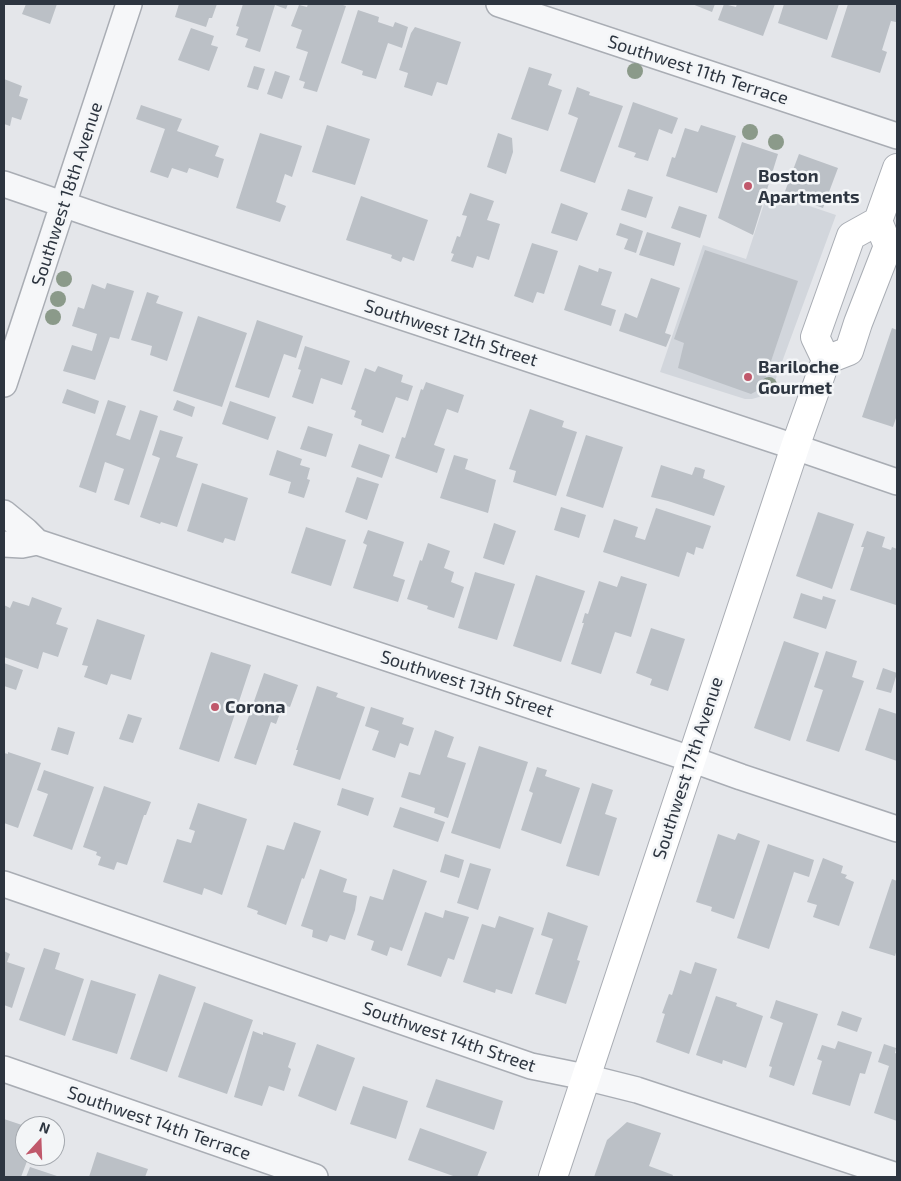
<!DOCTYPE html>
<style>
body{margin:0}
#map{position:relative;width:901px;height:1181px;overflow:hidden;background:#e4e6ea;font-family:"Exo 2",sans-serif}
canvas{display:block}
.frame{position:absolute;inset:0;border:5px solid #2d3540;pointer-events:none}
.north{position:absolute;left:15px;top:1116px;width:50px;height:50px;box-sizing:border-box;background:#f3f5f7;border:1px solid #a4a8ae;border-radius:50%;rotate:20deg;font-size:14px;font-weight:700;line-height:20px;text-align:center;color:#2d3540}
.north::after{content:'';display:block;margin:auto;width:18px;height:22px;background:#c0586b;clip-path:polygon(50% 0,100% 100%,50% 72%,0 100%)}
</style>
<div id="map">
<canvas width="901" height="1181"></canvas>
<div class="frame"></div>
<div class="north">N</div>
</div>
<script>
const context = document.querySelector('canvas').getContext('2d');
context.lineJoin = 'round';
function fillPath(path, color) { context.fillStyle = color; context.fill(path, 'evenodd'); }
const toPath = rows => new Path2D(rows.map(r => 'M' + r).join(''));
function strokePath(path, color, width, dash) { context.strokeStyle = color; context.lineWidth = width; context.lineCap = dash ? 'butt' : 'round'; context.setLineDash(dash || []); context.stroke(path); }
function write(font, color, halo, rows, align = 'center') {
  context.font = font + ' "Exo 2",sans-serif'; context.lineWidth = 5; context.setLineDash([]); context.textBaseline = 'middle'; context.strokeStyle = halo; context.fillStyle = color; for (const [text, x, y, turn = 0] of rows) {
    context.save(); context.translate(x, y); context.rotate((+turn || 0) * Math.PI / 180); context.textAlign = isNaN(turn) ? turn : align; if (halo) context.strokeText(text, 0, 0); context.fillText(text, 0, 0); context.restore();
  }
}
fillPath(toPath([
 [768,192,836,215,775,381,771,388,759,397,752,399,745,399,660,372,703,245,746,259]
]), '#d2d6dc');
fillPath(toPath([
 [26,4,57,4,50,24,22,14],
 [179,4,217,4,212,18,209,18,206,27,175,17],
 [243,4,288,4,286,9,275,5,260,52,245,47,248,39,236,35,239,27,236,26],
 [308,4,340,4,346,6,317,92,303,88,305,82,299,80,308,52,296,48,302,30,291,26,299,5,307,7],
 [692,4,715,4,712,12],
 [724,4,736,7,737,4,775,4,763,36,718,20],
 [784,4,839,4,827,40,778,23],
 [848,4,897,4,896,22,891,21,882,50,887,52,880,73,831,57],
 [358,10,379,17,378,22,393,27,395,22,408,27,402,48,388,43,376,79,362,75,363,71,341,63],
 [415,27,461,42,447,85,437,82,432,96,404,87,408,73,399,70,411,33],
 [191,28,214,36,211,45,218,47,209,71,178,60],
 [254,66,265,69,258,90,247,87],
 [529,67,552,74,548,85,562,90,548,131,511,119],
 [275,71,290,76,282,99,267,94],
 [4,79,22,86,19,96,28,99,21,120,12,117,10,126,4,124],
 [577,87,590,92,589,95,623,106,595,183,560,171,578,118,568,114],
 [633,102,678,118,672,134,659,129,648,161,634,157,636,153,618,147],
 [141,105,182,119,177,131,219,146,215,156,224,159,218,178,189,168,187,173,172,168,168,178,150,172,165,129,136,119],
 [327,125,370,139,355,185,312,172],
 [701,125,736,136,717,193,666,176,672,157,675,158,685,128,698,132],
 [260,133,302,146,292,177,285,174,276,202,286,206,280,222,236,208],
 [498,133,512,138,513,152,506,174,487,167],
 [742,142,778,154,753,235,718,218],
 [799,154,838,168,823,208,784,194],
 [628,189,653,197,646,218,621,210],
 [470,193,494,201,487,220,500,224,489,260,477,256,473,268,451,261,454,254,451,253,457,236,460,237,467,216,462,215],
 [361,196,428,220,414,261,403,257,401,262,391,258,392,255,346,240],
 [561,203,588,213,577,241,551,233],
 [679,206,707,215,700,238,671,228],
 [620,223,643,231,636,253,624,249,628,239,616,235],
 [647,232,681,243,674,266,639,255],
 [532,243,558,251,544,294,537,292,533,303,514,296],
 [705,250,798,281,762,388,751,394,678,368,684,343,674,339],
 [579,265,598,272,599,268,612,272,601,305,616,310,611,326,564,310],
 [651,278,680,288,665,333,671,335,666,347,619,331,625,313,637,318],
 [107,283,134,291,119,339,110,337,95,380,63,371,72,345,92,351,97,334,72,326,78,307,84,309,92,284,105,289],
 [147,292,159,296,156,303,183,312,167,361,150,355,152,346,131,340],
 [198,316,247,333,222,407,173,391],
 [257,320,303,336,296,358,284,354,269,398,235,387],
 [892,328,897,330,897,415,893,427,862,417],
 [305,346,350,361,342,385,321,378,313,404,292,397,301,370,298,369],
 [378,366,403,375,401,382,413,386,408,401,396,397,383,433,361,425,362,420,354,417,356,411,351,409,365,368,375,372],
 [426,382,464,395,458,413,447,409,434,445,445,449,437,473,395,458,402,437,405,438,421,389,423,390],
 [67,389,99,401,95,414,62,403],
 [108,400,126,406,116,435,130,440,140,410,158,416,129,505,114,500,124,469,105,462,96,493,79,487],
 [177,400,195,407,192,417,173,410],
 [230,401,276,417,268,440,222,424],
 [530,409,564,421,562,427,577,432,556,496,513,482,516,471,509,469],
 [308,426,333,434,326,457,300,449],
 [160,430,183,437,176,457,198,464,177,527,161,522,160,524,140,517,160,458,152,455],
 [586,435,623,447,603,508,566,496],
 [359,444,390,455,382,478,351,467],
 [277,450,302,459,300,465,310,468,307,479,310,480,304,498,288,493,291,482,269,475],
 [454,455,468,459,465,469,496,480,488,513,440,498],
 [661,465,692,475,695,467,700,468,705,470,703,478,725,486,714,516,668,501,651,497],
 [357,477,379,484,367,520,345,512],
 [202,483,248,498,235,541,225,538,223,543,187,531],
 [561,507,586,515,579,538,554,530],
 [656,508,711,526,703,549,696,547,694,555,687,552,679,577,603,552,614,519,638,527,635,537,645,540],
 [818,512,854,524,832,589,796,576],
 [494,523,516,531,504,565,483,558],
 [306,527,346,540,331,586,291,573],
 [368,530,404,542,393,576,405,580,398,602,353,588,367,545,363,543],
 [867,531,885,537,882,547,891,550,892,547,897,549,897,601,896,605,850,590,864,547,861,547],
 [428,543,450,551,444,568,454,572,451,582,464,587,454,618,427,609,428,606,407,599,420,560,422,561],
 [475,572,515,584,497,640,458,628],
 [536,575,585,591,561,662,513,646],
 [621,576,647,584,631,637,615,632,601,674,571,664,584,623,582,623,585,613,588,614,599,581,617,587],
 [801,593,822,600,823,596,836,600,826,629,793,618],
 [32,597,62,608,56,624,68,628,58,657,43,652,38,669,4,657,4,605,10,608,13,601,29,606],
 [97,619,145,635,131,680,111,674,107,685,84,677,88,666,82,665],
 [651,628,685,639,668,691,650,685,652,679,636,673],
 [784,641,819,653,790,741,754,728],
 [826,651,857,661,852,677,864,681,839,752,806,741,823,690,814,687],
 [211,652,251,665,219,762,179,749],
 [4,663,23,670,16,690,4,686],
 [883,668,897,673,891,693,876,689],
 [264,673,298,685,290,707,283,705,276,724,271,722,256,765,234,758],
 [317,686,338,693,336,697,365,707,340,780,293,765,298,750,296,750],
 [371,707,404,718,402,724,414,728,408,746,400,743,395,758,372,750,379,731,365,726],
 [879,708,897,714,897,761,865,750],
 [128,714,142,718,133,743,119,739],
 [58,727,75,732,68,755,51,750],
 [435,730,454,737,447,757,466,763,448,818,434,813,435,808,401,797,409,772,420,775],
 [479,746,528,762,500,849,451,833],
 [8,752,41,763,18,828,4,823,4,753,8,754],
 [537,767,547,770,545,776,580,788,561,844,521,830,533,793,529,791],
 [44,770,94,787,72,850,33,836,48,794,37,790],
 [592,783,613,790,605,814,617,818,599,876,566,866],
 [104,786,151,802,146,815,144,815,127,865,117,862,114,870,98,865,101,857,96,855,97,852,83,847],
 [342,788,374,798,368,816,337,805],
 [198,803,247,819,222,895,204,888,202,895,163,882,177,839,191,843,195,831,189,829],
 [400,807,445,822,438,842,393,827],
 [294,822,321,831,304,879,302,878,286,925,257,914,258,911,247,907,267,845,284,850],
 [738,833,760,841,734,919,711,911,712,907,696,902,718,834,735,840],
 [768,844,814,860,809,877,794,872,769,949,737,938],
 [445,854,464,860,459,878,440,872],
 [823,858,843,866,841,873,847,875,845,878,854,882,839,926,813,917,817,905,807,902],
 [470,863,491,869,478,910,457,903],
 [320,869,347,879,343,892,357,896,355,910,345,940,330,935,327,942,312,937,313,930,301,926],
 [393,869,427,881,402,951,390,947,387,956,371,950,374,941,357,935,370,896,383,900],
 [892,879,897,881,897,949,895,956,869,948],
 [445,910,469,917,454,960,448,958,441,977,407,965,425,912,443,918],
 [548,912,588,926,577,960,580,961,566,1004,535,994,553,939,541,935],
 [499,916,534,928,512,994,496,989,495,993,463,982,482,924,495,928],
 [44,948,60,953,55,969,84,979,65,1036,19,1020],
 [4,951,10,954,7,962,25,968,12,1008,4,1005],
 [695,962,717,969,689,1054,656,1042,665,1014,662,1013,669,994,672,995,680,970,691,974],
 [159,974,196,987,167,1072,130,1059],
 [91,980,136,994,117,1054,72,1040],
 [716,996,737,1003,736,1006,763,1016,746,1068,723,1060,722,1064,696,1055],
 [776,1000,818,1014,794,1086,769,1077,772,1067,769,1066,783,1023,770,1018],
 [204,1002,253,1020,227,1094,178,1077],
 [842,1011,862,1018,857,1032,837,1025],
 [253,1031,263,1035,263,1032,296,1043,288,1067,291,1069,284,1091,269,1086,262,1106,234,1097],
 [838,1041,872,1052,865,1074,860,1073,850,1106,812,1094,822,1061,817,1059,822,1045,835,1049],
 [317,1044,355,1058,336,1111,298,1096],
 [884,1044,896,1048,895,1053,897,1054,897,1121,874,1113,889,1066,878,1062],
 [436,1079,503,1101,494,1130,426,1107],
 [363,1086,408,1101,396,1139,350,1124],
 [4,1119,25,1126,25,1156,29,1156,21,1177,4,1177],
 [627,1122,661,1133,649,1166,673,1175,672,1177,594,1177,607,1140],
 [420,1128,487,1152,477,1177,456,1177,408,1160],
 [97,1152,148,1169,145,1177,89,1177],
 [30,1167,60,1177,26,1177]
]), '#bbc0c6');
const street = toPath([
 [499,4,897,136],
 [4,184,109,220,795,447,897,482],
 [4,384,129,4],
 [4,513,26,531,37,542,691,759,741,777,897,829],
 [4,544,22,545,37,542],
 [4,884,531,1066,585,1077,637,1090,897,1176],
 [4,1069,315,1177]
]);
const secondary = toPath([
 [826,360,849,351,858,323,888,246,878,221],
 [553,1177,795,447,826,360,815,337,851,236,878,221,897,168]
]);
strokePath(street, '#a9adb4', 28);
strokePath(secondary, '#a9adb4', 30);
strokePath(street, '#f6f7f9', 25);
strokePath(secondary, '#fff', 28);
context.fillStyle = '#8b9a8a';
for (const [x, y] of [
 [635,71],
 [750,132],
 [776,142],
 [64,279],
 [58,299],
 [53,317],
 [769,385]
]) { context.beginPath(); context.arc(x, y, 8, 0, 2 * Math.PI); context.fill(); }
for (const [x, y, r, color] of [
 [748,186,5,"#c0586b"],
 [748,377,5,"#c0586b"],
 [215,707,5,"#c0586b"]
]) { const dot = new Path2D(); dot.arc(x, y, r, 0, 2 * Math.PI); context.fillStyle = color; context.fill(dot); strokePath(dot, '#f3f5f7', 2); }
write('18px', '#2d3540', '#f3f5f7', [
 ["Southwest 11th Terrace",698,70,18],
 ["Southwest 18th Avenue",67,194,-72],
 ["Southwest 12th Street",451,333,18],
 ["Southwest 13th Street",467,684,18],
 ["Southwest 17th Avenue",688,768,-72],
 ["Southwest 14th Street",449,1037,19],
 ["Southwest 14th Terrace",159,1123,19]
]);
write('bold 18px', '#2d3540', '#f3f5f7', [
 ["Boston",758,176],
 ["Apartments",758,197],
 ["Bariloche",758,367],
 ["Gourmet",758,388],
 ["Corona",225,707]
], 'left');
</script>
